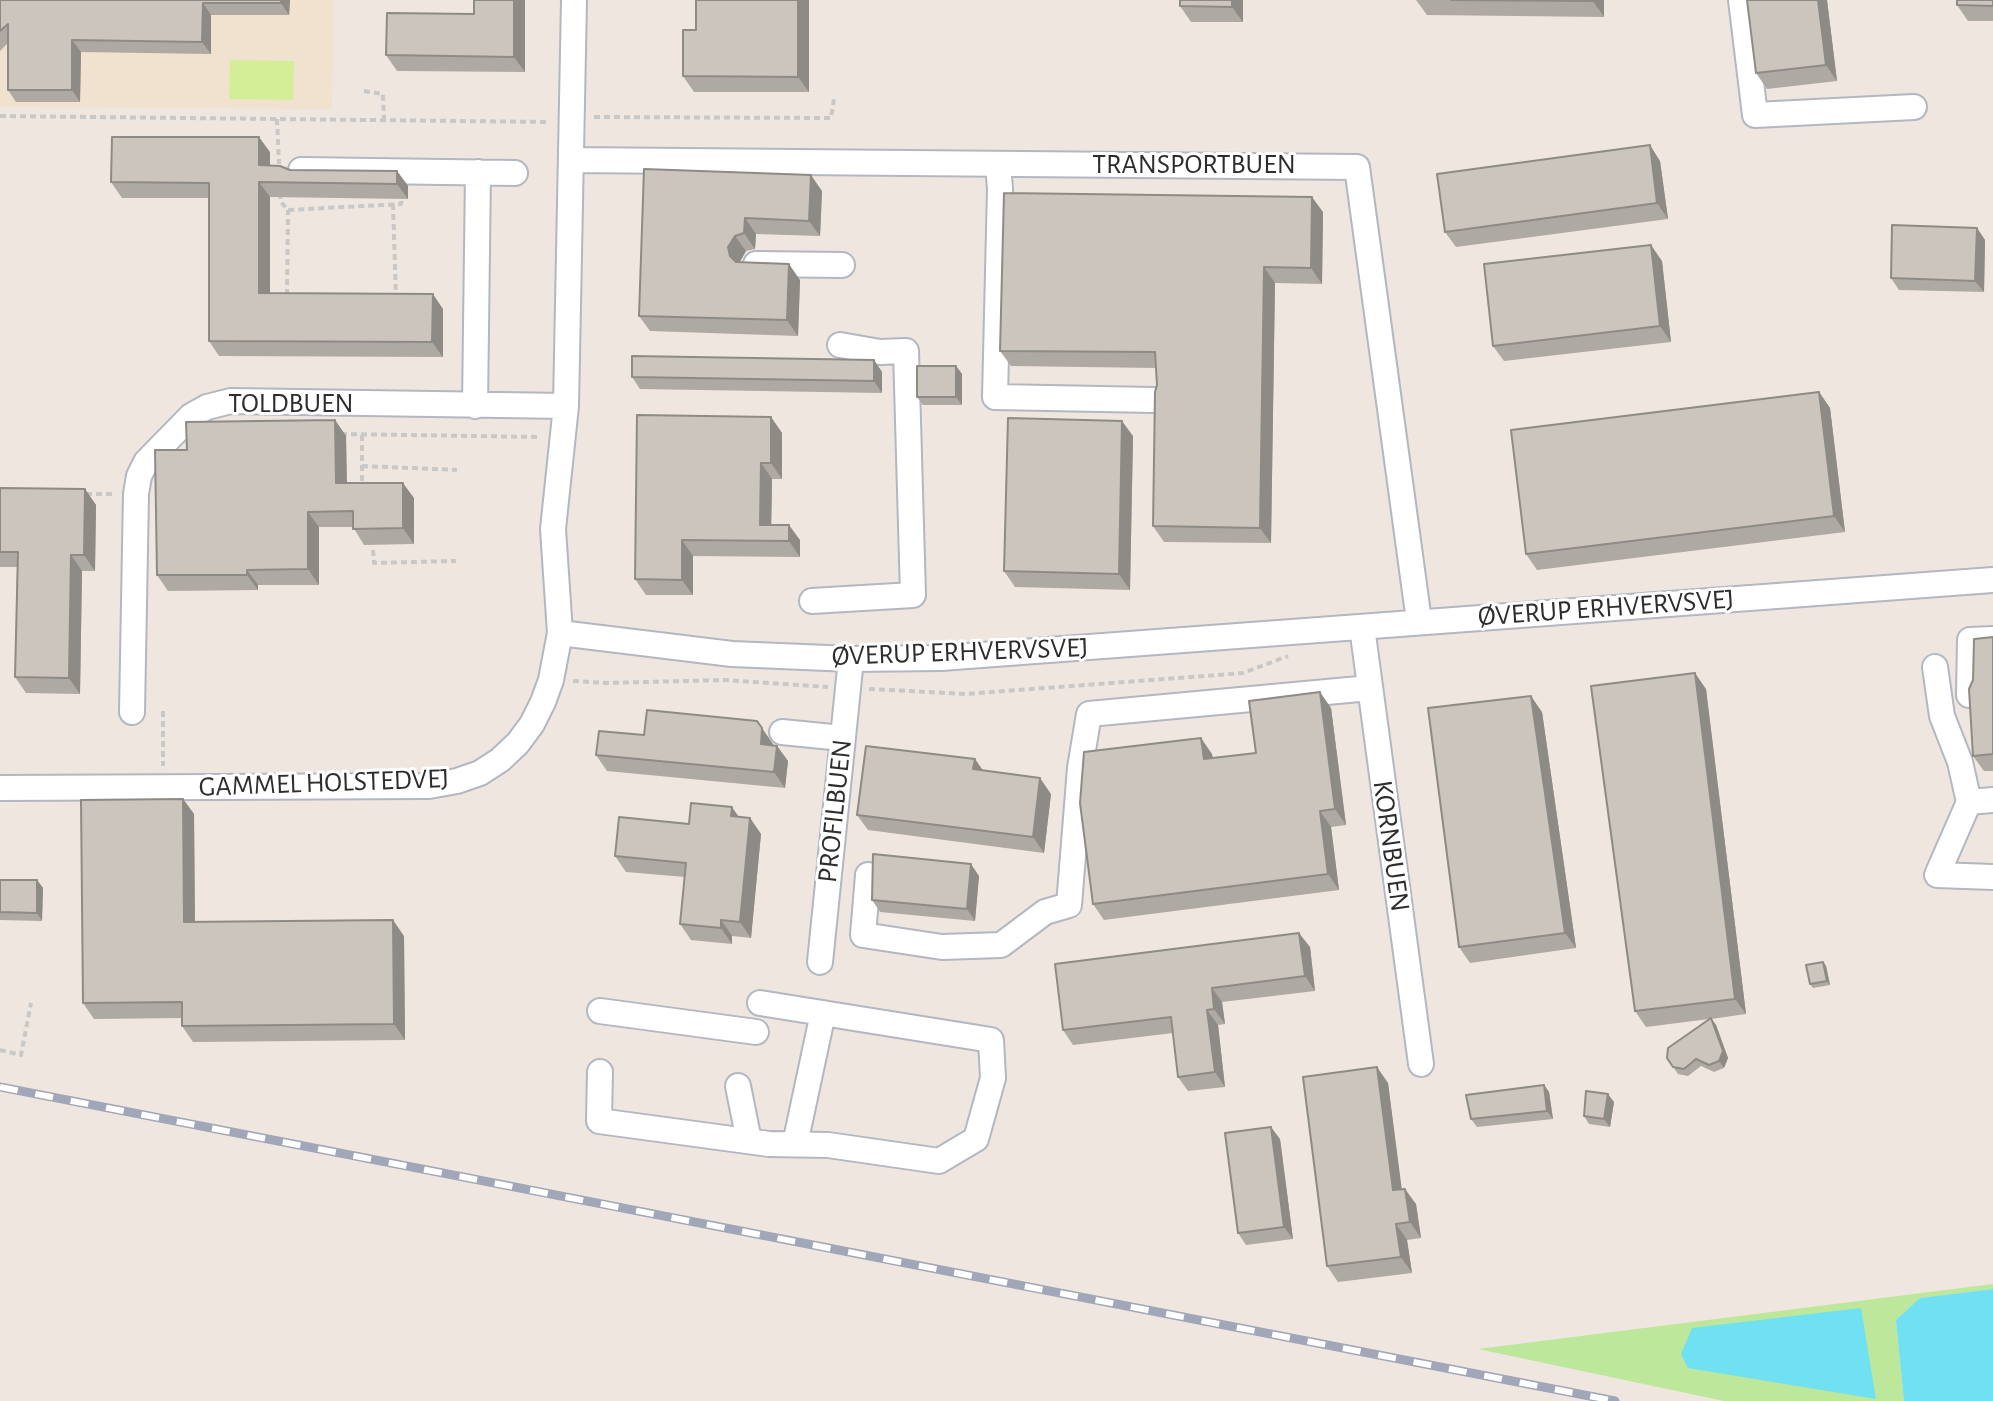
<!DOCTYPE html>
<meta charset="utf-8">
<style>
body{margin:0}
canvas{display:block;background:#efe6df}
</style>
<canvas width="1993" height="1401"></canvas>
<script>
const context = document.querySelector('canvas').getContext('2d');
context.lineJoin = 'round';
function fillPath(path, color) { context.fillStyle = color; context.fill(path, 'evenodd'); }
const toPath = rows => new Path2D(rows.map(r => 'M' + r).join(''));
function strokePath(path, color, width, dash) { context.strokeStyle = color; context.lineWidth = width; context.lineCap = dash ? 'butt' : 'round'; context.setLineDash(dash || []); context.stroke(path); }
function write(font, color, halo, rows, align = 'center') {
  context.font = font + ' "Alegreya Sans",sans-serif'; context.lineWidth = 6; context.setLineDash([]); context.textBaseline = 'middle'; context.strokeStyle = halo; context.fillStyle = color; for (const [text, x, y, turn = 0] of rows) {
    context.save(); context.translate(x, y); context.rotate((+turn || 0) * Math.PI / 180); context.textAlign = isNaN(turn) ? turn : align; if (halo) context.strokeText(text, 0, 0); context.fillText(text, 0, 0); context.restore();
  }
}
fillPath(toPath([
 [0,0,334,0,332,109,0,107]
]), '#f0e2cf');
fillPath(toPath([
 [1993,1284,1993,1289,1920,1298,1896,1320,1904,1401,1724,1401,1478,1349]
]), '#bde79b');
fillPath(toPath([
 [230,60,294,61,293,100,229,99]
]), '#d3ee96');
fillPath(toPath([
 [1993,1289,1993,1401,1904,1401,1896,1320,1920,1298],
 [1861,1308,1876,1399,1688,1368,1681,1354,1692,1328]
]), '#70e0f3');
const minor = toPath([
 [1741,0,1755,115,1914,107],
 [572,160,1357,167,1419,621],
 [998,164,1000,189,995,397,1153,400],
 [301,170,515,173],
 [756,264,842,265],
 [475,406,478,172],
 [812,601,913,595,906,351,880,352,840,345],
 [1362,627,1421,1064],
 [560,633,732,654,851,659,941,658,1993,580],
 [1935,667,1942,716,1960,762,1969,802,1993,800],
 [1969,695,1970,640,1993,639],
 [132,712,136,494,139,476,146,462,191,416,207,407,231,401,566,406],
 [782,732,842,738],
 [0,788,429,786,457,781,480,773,500,760,518,743,532,724,543,702,551,680,560,633,553,529,566,406,574,0],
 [1969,802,1937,875,1993,877],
 [868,875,863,935,942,947,1001,945,1045,912,1069,905,1080,768,1089,714,1370,688],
 [820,962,851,659],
 [600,1011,756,1032],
 [600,1072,599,1121,769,1144,828,1145,939,1161,976,1139,993,1078,991,1040,760,1003],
 [738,1086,749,1141],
 [795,1144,823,1013]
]);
strokePath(minor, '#b3b7c1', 28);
strokePath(toPath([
 [364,91,383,94,384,120],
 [0,116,550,122],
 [594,117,831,118,834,99],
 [277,119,279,164],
 [280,193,281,202,288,210,401,204,402,194],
 [393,204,396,298],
 [287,295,288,210],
 [341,434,540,437],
 [362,435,362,486],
 [362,466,457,470],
 [86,494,114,494],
 [373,550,374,563,456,561],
 [573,681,608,683,724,680,828,687],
 [869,689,966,694,1243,673,1288,656],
 [163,711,163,766],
 [0,1050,21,1055,31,1003]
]), '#c8c8c8', 4, [6, 4]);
strokePath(minor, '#fff', 24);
const rail = toPath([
 [0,1087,1615,1401]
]);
strokePath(rail, '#a1a7b8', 9);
strokePath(rail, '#fff', 6, [18]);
fillPath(toPath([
 [0,0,290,0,289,15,211,15,211,54,81,52,80,102,16,102,8,90,8,43,0,51],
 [525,0,525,72,397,71,386,55,474,14],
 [696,0,809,0,809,92,694,92,683,76,696,30],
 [1243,0,1243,22,1191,22,1180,6],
 [1416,0,1604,0,1604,17,1427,15],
 [1747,0,1827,0,1837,81,1767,89,1756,73],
 [1993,0,1993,21,1968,21,1957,5],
 [270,152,270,165,290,170,397,171,408,186,408,199,270,197,270,293,443,309,443,357,219,356,209,341,209,198,122,198,111,182],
 [1660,161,1668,219,1456,247,1445,232],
 [644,169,822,191,820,236,756,234,755,249,746,251,740,262,800,280,798,336,650,331,639,316],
 [1323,212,1322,284,1275,283,1271,543,1164,542,1153,526,1157,385,1156,368,1011,366,1000,351],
 [1977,228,1985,240,1984,292,1899,290,1891,278],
 [1662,261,1671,342,1504,361,1493,346],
 [874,360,882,372,882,393,640,389,632,377],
 [956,366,962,374,962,405,923,405,917,397],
 [1819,392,1830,408,1845,532,1537,570,1526,554],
 [771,417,782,433,782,479,772,479,771,525,800,540,800,557,693,556,693,595,646,595,635,579],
 [335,420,346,436,347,483,414,498,414,544,364,545,353,527,319,527,319,585,258,585,258,590,168,591,157,575,187,450],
 [1133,436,1130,590,1015,587,1004,571],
 [0,488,85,489,96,505,95,571,82,571,80,694,26,693,15,677,17,567,0,567],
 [1993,637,1993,771,1984,771,1973,756],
 [1706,689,1746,1014,1711,1019,1716,1025,1728,1058,1724,1068,1714,1072,1701,1066,1688,1076,1678,1074,1667,1058,1709,1019,1646,1027,1635,1011],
 [1331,708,1346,825,1331,827,1339,890,1104,920,1093,904,1212,754,1213,758,1256,753],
 [1542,712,1576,948,1470,963,1459,947],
 [757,721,773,745,777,746,788,761,785,788,607,771,596,755,644,735],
 [975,759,983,771,1051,794,1044,853,868,830,857,815],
 [183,799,194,814,195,922,404,936,405,1040,193,1042,182,1026,182,1018,94,1019,83,1003],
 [739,817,750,818,761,834,751,938,732,936,732,944,691,940,680,924,685,877,626,872,615,856,689,824],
 [979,876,975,921,880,912,872,900],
 [0,880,37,880,43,888,42,921,0,920],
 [1310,947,1315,991,1222,1002,1225,1024,1218,1025,1225,1087,1188,1091,1178,1077,1173,1033,1073,1045,1063,1030],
 [1823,962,1826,966,1830,985,1813,988,1810,984],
 [1388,1083,1401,1189,1416,1204,1421,1238,1407,1240,1412,1273,1338,1282,1327,1266],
 [1544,1085,1549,1092,1553,1119,1477,1127,1471,1119],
 [1614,1102,1610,1127,1589,1124,1584,1116],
 [1280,1139,1293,1239,1246,1245,1238,1233]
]), '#afa9a3');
fillPath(toPath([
 [281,0,290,0,289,15,281,3],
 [514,0,525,0,525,72,514,57],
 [798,0,809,0,809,92,798,77],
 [1232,0,1243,0,1243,22,1232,7],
 [1593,0,1604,0,1604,17,1593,1],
 [1818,0,1827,0,1837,81,1826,65],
 [203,3,211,15,211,54,202,42],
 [72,40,81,52,80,102,72,90],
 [259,137,270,152,270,180,259,165],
 [1650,145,1660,161,1668,219,1657,203],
 [397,171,408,186,408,199,397,184],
 [811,175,822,191,820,236,809,221],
 [259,182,270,197,270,308,259,293],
 [1312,197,1323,212,1322,284,1311,268],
 [745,218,756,234,755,249,744,233],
 [1977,228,1985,240,1984,292,1975,281],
 [735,236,746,251,739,263,741,272,730,256,728,247],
 [1651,245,1662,261,1671,342,1660,326],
 [789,264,800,280,798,336,787,320],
 [1264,267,1275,283,1271,543,1260,528],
 [433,294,443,309,443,357,432,342],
 [874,360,882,372,882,393,874,381],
 [956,366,962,374,962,405,956,397],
 [1819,392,1830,408,1845,532,1834,516],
 [771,417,782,433,782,479,771,463],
 [335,420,346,436,347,499,336,483],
 [1122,421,1133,436,1130,590,1119,574],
 [761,463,772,479,771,540,760,525],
 [403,483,414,498,414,544,403,528],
 [85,489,96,505,95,571,84,555],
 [308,512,319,527,319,585,308,569],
 [789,525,800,540,800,557,789,541],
 [682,540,693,556,693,595,682,580],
 [71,555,82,571,80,694,69,678],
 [247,570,258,585,258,590,247,575],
 [1695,673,1706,689,1746,1014,1735,999],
 [1320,692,1331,708,1346,825,1335,809],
 [1531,696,1542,712,1576,948,1565,933],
 [762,728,773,744,772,760,761,744],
 [1201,738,1212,754,1215,775,1204,759],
 [777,746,788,761,785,788,774,772],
 [975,759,986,775,973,769],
 [1040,778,1051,794,1044,853,1033,837],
 [183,799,194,814,195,938,184,922],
 [732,807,743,823,731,816],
 [1320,811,1331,827,1339,890,1328,874],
 [750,818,761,834,751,938,740,922],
 [971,864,979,876,975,921,967,909],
 [37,880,43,888,42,921,37,913],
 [393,920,404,936,405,1040,394,1024],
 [721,920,732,936,732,944,721,928],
 [1299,933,1310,947,1315,991,1305,976],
 [1823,962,1826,966,1830,985,1827,981],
 [1212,988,1222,1002,1225,1024,1214,1009],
 [1207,1010,1218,1025,1225,1087,1215,1072],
 [1711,1018,1716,1025,1728,1058,1724,1068,1719,1061],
 [1377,1067,1388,1083,1404,1206,1393,1190],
 [1544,1085,1549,1092,1553,1119,1547,1111],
 [1608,1094,1614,1102,1610,1127,1604,1119],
 [1271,1127,1280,1139,1293,1239,1284,1227],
 [1405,1189,1416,1204,1421,1238,1410,1222],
 [1396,1224,1407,1240,1412,1273,1401,1257]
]), '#8e8a85');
const building = toPath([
 [0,0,281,0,281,3,203,3,202,42,72,40,72,90,8,90,8,24,0,31,0,0],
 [474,0,514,0,514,57,386,55,387,13,474,14,474,0],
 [696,0,798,0,798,77,683,76,683,30,696,30,696,0],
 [1180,0,1232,0,1232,7,1180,6,1180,0],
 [1451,0,1593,0,1593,1,1451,0],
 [1747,0,1818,0,1826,65,1756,73,1747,0],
 [1957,0,1993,0,1993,6,1957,5,1957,0],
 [112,137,259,137,259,165,280,166,290,170,397,171,397,184,259,182,259,293,433,294,432,342,209,341,209,183,111,182,112,137],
 [1650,145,1657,203,1445,232,1437,174,1650,145],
 [644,169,811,175,809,221,745,218,744,233,735,236,728,247,730,256,736,262,789,264,787,320,639,316,644,169],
 [1004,193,1312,197,1311,268,1264,267,1260,528,1153,526,1155,392,1157,385,1155,352,1000,351,1004,193],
 [1892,225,1977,228,1975,281,1891,278,1892,225],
 [1651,245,1660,326,1493,346,1484,264,1651,245],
 [632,356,874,360,874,381,632,377,632,356],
 [917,366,956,366,956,397,917,397,917,366],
 [1819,392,1834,516,1526,554,1511,430,1819,392],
 [637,415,771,417,771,463,761,463,760,525,789,525,789,541,682,540,682,580,635,579,637,415],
 [1008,418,1122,421,1119,574,1004,571,1008,418],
 [335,420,336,483,403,483,403,528,353,529,353,511,308,512,308,569,247,570,247,575,157,575,155,450,187,450,186,422,335,420],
 [0,488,85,489,84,555,71,555,69,678,15,677,18,552,0,552,0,488],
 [1993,637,1993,754,1973,756,1969,689,1973,680,1974,639,1993,637],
 [1695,673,1735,999,1635,1011,1591,686,1695,673],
 [1320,692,1335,809,1320,811,1328,874,1093,904,1080,803,1084,752,1201,738,1204,759,1256,753,1249,701,1320,692],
 [1531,696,1565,933,1459,947,1428,708,1531,696],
 [647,710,757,721,762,728,761,744,777,746,774,772,596,755,599,731,644,735,647,710],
 [866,746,975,759,973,769,1040,778,1033,837,857,815,866,746],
 [183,799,184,922,393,920,394,1024,182,1026,182,1002,83,1003,81,800,183,799],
 [691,803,732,807,731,816,750,818,740,922,721,920,721,928,680,924,686,863,615,856,619,817,689,824,691,803],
 [873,854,971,864,967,909,872,900,873,854],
 [0,880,37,880,37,913,0,912,0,880],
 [1299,933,1305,976,1212,988,1214,1009,1207,1010,1215,1072,1178,1077,1171,1017,1063,1030,1055,964,1299,933],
 [1823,962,1827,981,1810,984,1806,965,1823,962],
 [1711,1018,1723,1051,1719,1061,1709,1065,1696,1059,1684,1069,1673,1067,1667,1058,1668,1048,1711,1018],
 [1377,1067,1393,1190,1405,1189,1410,1222,1396,1224,1401,1257,1327,1266,1303,1077,1377,1067],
 [1544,1085,1547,1111,1471,1119,1466,1095,1544,1085],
 [1586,1091,1608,1094,1604,1119,1584,1116,1586,1091],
 [1271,1127,1284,1227,1238,1233,1225,1133,1271,1127]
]);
fillPath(building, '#cbc5be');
strokePath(building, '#8e8a85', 2);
write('28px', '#2d2d2d', '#fff', [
 ["TRANSPORTBUEN",1194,165],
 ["TOLDBUEN",291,404],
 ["ØVERUP ERHVERVSVEJ",1606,608,-4],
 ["ØVERUP ERHVERVSVEJ",960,652,-2],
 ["GAMMEL HOLSTEDVEJ",324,783,-2],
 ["PROFILBUEN",835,811,-84],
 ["KORNBUEN",1391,846,82]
]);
</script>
